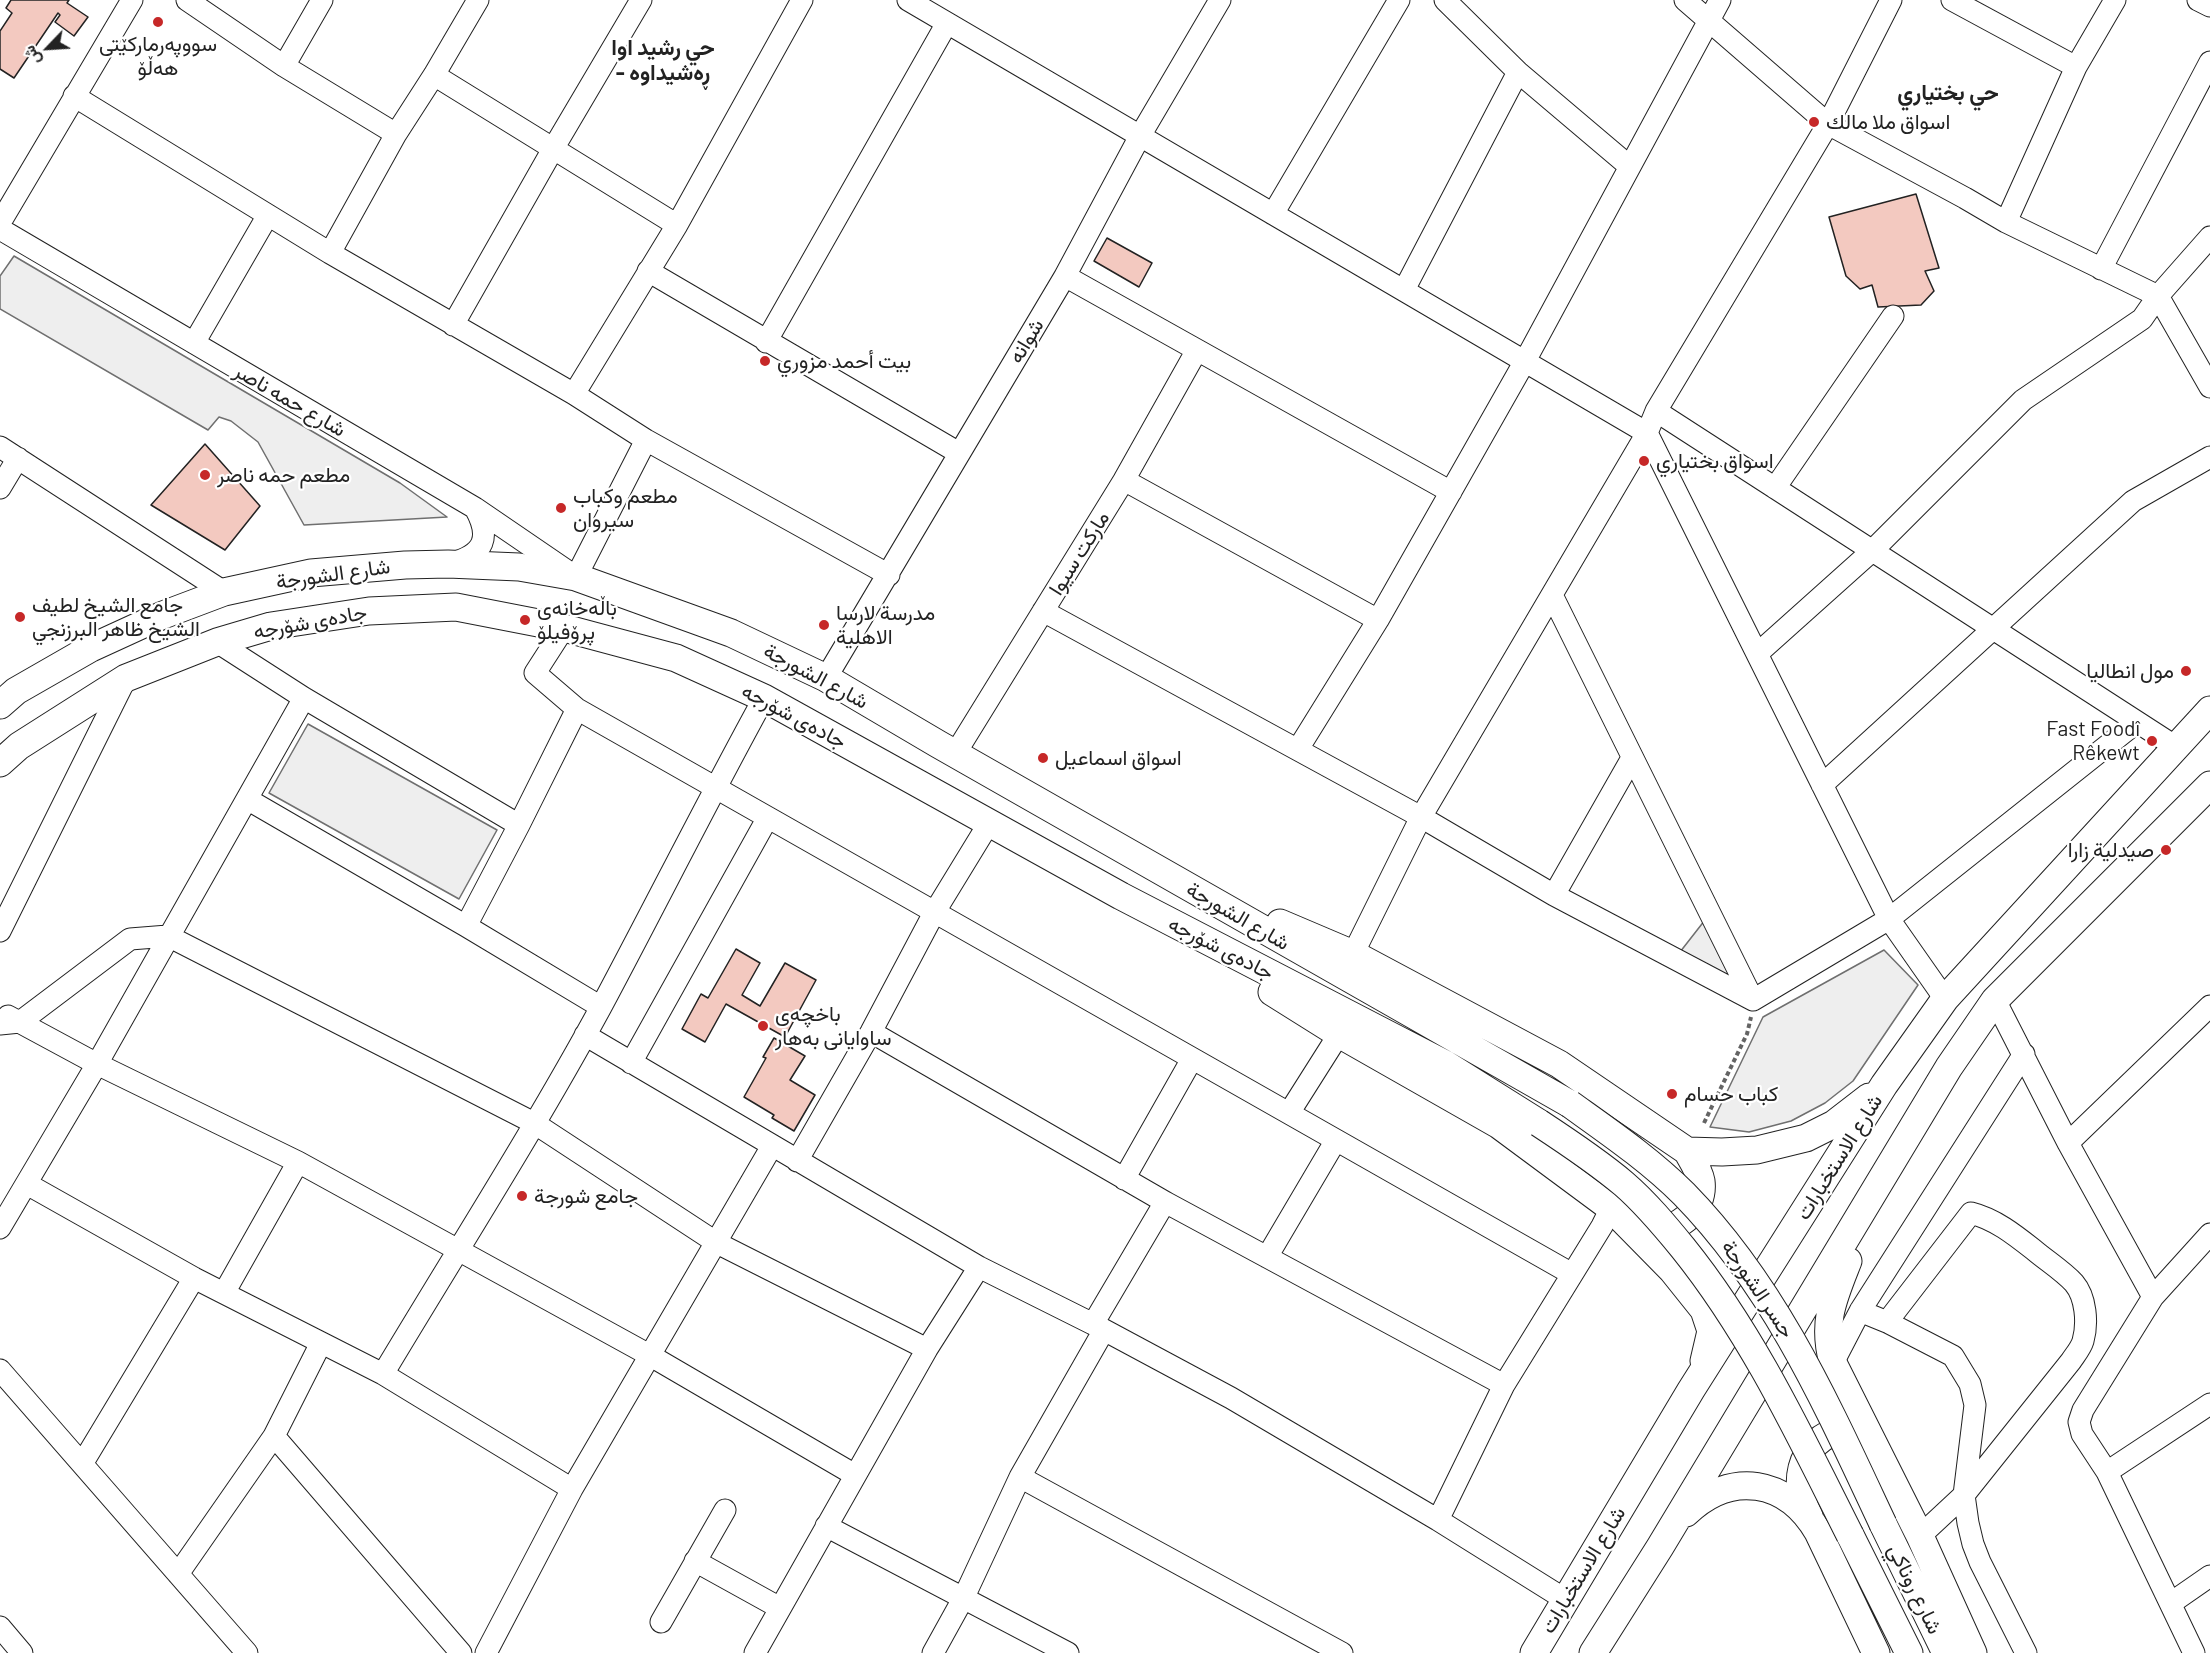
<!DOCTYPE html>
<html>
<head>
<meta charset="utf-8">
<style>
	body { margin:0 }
	#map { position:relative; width:2210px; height:1653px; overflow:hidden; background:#fff; font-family:Barlow,Vazirmatn,sans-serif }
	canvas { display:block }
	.north { position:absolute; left:18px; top:18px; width:60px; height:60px; -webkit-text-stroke:4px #fff; paint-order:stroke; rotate:245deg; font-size:16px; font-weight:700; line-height:24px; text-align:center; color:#222 }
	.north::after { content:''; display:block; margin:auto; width:21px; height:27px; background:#222; clip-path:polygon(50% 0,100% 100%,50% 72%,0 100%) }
</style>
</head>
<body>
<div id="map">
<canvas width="2210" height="1653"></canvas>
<div class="north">ش</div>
</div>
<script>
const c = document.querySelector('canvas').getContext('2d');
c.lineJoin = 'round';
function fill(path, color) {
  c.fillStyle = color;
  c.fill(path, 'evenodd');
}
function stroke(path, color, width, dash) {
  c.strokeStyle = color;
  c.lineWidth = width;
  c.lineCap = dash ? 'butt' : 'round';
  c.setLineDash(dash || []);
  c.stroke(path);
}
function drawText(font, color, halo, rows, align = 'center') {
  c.font = font + ' Barlow,Vazirmatn,sans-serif';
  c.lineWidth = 4.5;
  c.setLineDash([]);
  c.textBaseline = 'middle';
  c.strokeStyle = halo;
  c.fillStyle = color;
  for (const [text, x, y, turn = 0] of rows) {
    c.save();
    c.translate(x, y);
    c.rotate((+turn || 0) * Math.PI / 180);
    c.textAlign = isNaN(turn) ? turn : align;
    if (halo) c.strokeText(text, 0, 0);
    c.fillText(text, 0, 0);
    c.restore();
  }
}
const green = new Path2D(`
	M 14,256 L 400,483 L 447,517 L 304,525 L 258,442 L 231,421 L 219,417 L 208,430 L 0,309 L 0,276 Z
	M 308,724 L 497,830 L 459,899 L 269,793 Z
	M 1705,920 L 1732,981 L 1680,952 Z
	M 1884,950 L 1918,985 L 1853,1081 L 1825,1103 L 1791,1121 L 1749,1132 L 1710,1127 L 1763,1017 Z`);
const building = new Path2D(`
	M 11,0 L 69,0 L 67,3 L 88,17 L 74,36 L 55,22 L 60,15 L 58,13 L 14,78 L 0,69 L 0,31 L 12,13 L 6,8 Z
	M 1916,194 L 1939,268 L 1925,271 L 1934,291 L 1921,305 L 1878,307 L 1872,285 L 1860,289 L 1846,276 L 1829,217 Z
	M 1107,238 L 1152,263 L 1139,287 L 1094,261 Z
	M 205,444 L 260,506 L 225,550 L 151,505 Z
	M 736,949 L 760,963 L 742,995 L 760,1006 L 785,963 L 816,980 L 785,1037 L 726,1004 L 705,1042 L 682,1029 L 701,994 L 708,998 Z
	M 774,1038 L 805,1056 L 790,1080 L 815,1095 L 794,1131 L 772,1118 L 774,1115 L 744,1097 L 766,1058 L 763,1057 Z`);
const path = new Path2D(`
	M 1704,1123 L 1747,1034 L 1751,1017`);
const minor = new Path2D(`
	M 187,0 L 284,66 L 396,134
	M 908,0 L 1647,433 L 1889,919 L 1945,999
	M 1445,0 L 1518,72 L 1629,166
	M 1685,0 L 1828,124 L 1965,198 L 2006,222 L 2158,296 L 2210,387
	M 1952,0 L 2076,67
	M 2198,0 L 2210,6
	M 284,66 L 322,0
	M 434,75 L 677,225
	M 74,96 L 330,253 L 574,394 L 646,440 L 889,575
	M 1273,214 L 1399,0
	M 2006,222 L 2076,67 L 2115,0
	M 0,223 L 132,0
	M 0,229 L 475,508 L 576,577 L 646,440
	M 330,253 L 396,134 L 434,75 L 478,0
	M 2101,269 L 2210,62
	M 648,271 L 959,453
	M 1065,276 L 1451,492
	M 1404,290 L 1518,72
	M 453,325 L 553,149 L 641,0
	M 766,342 L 947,23
	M 194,343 L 268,215
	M 574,394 L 677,225 L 802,0
	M 1656,411 L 2176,747
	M 0,447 L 224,592
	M 1124,480 L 1378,620
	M 0,488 L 18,458
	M 1775,488 L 1893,316
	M 452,563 C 485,554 491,537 475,508
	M 1552,595 L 1753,1000
	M 1043,611 L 1421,817 L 1554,895 L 1753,1000
	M 564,628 L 535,673 L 577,709 L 1572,1274
	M 217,642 L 304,698 L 519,825
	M 1757,654 L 1872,551 L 2023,400 L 2142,319 L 2158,296 L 2210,237
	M 826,678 L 1065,276 L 1140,136 L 1220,0
	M 1298,749 L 1378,620 L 1525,361 L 1720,0
	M 955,754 L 1124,480 L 1197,350
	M 1822,785 L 2133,501 L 2210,457
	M 247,799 L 466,926 L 601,1007
	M 1554,895 L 1632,758
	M 466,926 L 519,825 L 577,709
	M 0,931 L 126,678
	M 1353,954 L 1421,817 L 1647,433 L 1656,411 L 1828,124 L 1891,0
	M 1753,1000 L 1889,919 L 2137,722
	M 1995,1000 L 2068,1143 L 2153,1297
	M 8,1016 L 97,1064 L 298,1162 L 651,1356 L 855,1475
	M 0,1024 L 20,1022 L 130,939 L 168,936 L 534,1123 L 717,1243 L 927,1349
	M 871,1032 L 1165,1202 L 1504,1385
	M 585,1035 L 979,1267 L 1093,1324 L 1231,1398 L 1438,1520 L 1566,1600
	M 631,1063 L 767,819
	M 1289,1113 L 1339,1034
	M 2068,1143 L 2210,1006
	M 797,1161 L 871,1032 L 934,913 L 989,823
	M 1124,1179 L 1192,1059
	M 27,1184 L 194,1278 L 383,1374 L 572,1489
	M 0,1228 L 97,1064 L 304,698
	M 1267,1257 L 1336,1140
	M 224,1293 L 298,1162
	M 1860,1311 L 1887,1322 L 1953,1356 L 1970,1384 L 1975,1405 L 1964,1495 L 1968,1523 L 1973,1544 L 1980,1562 L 2026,1653
	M 1887,1322 L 1971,1213 C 1995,1219 2015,1235 2034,1250 C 2047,1261 2063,1271 2074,1283 C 2086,1297 2088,1323 2083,1341 C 2081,1348 2075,1355 2071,1361 L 1964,1495 L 1920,1536
	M 1093,1324 L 1165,1202
	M 1833,1363 L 1860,1311 L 2024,1054
	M 0,1370 L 247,1653
	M 383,1374 C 456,1252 533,1132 601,1007 C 656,904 708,800 764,698
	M 274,1436 L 461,1653
	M 82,1464 L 194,1278
	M 2107,1472 L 2210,1404
	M 1020,1477 L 1342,1653
	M 1438,1520 L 1504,1385 L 1602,1226 L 1611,1208
	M 826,1526 L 1068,1653
	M 695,1561 L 780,1608
	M 178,1574 L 274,1436 L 321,1343
	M 2171,1603 L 2210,1576
	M 661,1622 L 725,1510
	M 0,1627 L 22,1653
	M 486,1653 L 572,1489 L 772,1146
	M 755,1653 L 927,1349 L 979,1267
	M 933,1653 L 964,1597 L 1020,1477 L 1104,1330
	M 2194,1653 L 2107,1472 L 2082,1434 L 2079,1422 L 2083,1410 L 2153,1297 L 2210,1234`);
const major = new Path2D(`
	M 0,705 L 16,691 L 91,648 L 163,615 L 224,592 L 311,573 L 405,565 L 448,564 L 519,567 L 576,577 L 731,633 L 826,678 L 938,744 L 1570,1104
	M 0,763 L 19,746 L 126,678 L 217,642 L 271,626 L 369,611 L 456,607 L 564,628 L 676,658 L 764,698 L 1121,896 L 1445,1064 L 1539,1123
	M 1280,923 L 1353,954 L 1559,1064 L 1687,1151 L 1722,1152 L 1757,1150 L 1806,1138 L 1834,1124 L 1869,1097
	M 1272,992 L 1339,1034 L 1499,1125 L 1611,1208 L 1672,1270 L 1704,1310 L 1711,1331 L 1704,1361
	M 1646,1227 C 1675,1236 1705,1211 1701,1181 C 1699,1170 1692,1160 1687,1151
	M 1848,1261 C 1833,1299 1822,1322 1833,1363 L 1920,1536 L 1973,1653
	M 1686,1513 C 1731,1470 1787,1479 1818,1532 L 1876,1653
	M 1809,1516 C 1786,1474 1810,1424 1861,1429
	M 1883,1524 L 1946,1653
	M 1850,1535 L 1909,1653
	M 1534,1653 L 1691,1390 L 1884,1085 L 1945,999 L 2210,710
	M 1593,1653 L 1660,1547 L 1949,1067 L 1995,1000 L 2210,785`);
const majorBridge = new Path2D(`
	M 1570,1104 C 1609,1132 1650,1160 1684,1194 C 1776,1288 1828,1407 1883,1524
	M 1539,1123 C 1568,1142 1598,1162 1624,1184 C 1646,1203 1665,1226 1683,1248 C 1753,1335 1800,1436 1850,1535`);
const markers = [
	[158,22,6,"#c62828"],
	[1814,122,6,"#c62828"],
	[765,361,6,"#c62828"],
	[1644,461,6,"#c62828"],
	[205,475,6,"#c62828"],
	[561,508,6,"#c62828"],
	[20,617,6,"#c62828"],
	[525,620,6,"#c62828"],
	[824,625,6,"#c62828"],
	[2186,671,6,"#c62828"],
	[2152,741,6,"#c62828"],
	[1043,758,6,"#c62828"],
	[2166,850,6,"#c62828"],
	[763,1026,6,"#c62828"],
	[1672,1094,6,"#c62828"],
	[522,1196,6,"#c62828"]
];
const poiNames = [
	["سووپەرمارکێتی",158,44,"center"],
	["هەڵۆ",158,68,"center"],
	["اسواق ملا مالك",1826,122],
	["بيت أحمد مزوري",777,361],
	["اسواق بختياري",1656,461],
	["مطعم حمه ناصر",217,475],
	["مطعم وكباب",573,496],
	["سيروان",573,520],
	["جامع الشيخ لطيف",32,605],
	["الشيخ ظاهر البرزنجي",32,629],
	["باڵەخانەی",537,608],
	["پرۆفیلۆ",537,632],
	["مدرسة لارسا",836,613],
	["الاهلية",836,637],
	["مول انطاليا",2174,671,"right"],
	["Fast Foodî",2140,729,"right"],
	["Rêkewt",2140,753,"right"],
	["اسواق اسماعيل",1055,758],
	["صيدلية زارا",2154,850,"right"],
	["باخچەی",775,1014],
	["ساوایانی بەهار",775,1038],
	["كباب حسام",1684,1094],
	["جامع شورجة",534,1196]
];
const streetNames = [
	["شوانە",1026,341,-59],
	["شارع حمه ناصر",290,400,30],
	["مارکت سیوا",1079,553,-58],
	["شارع الشورجة",333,574,-8],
	["جادەی شۆرجە",310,622,-10],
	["شارع الشورجة",816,676,28],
	["جادەی شۆرجە",794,716,28],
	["شارع الشورجة",1238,916,30],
	["جادەی شۆرجە",1221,948,27],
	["شارع الاستخبارات",1839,1157,-58],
	["جسر الشورجة",1758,1289,56],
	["شارع الاستخبارات",1583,1570,-59],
	["شارع روناكي",1915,1589,64]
];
const neighbourhoodNames = [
	["حي رشيد اوا",663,48],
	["- ڕەشیداوە",663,73],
	["حي بختياري",1948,93]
];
fill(green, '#eee');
stroke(green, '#6f6f6f', 1.5);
fill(building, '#f3c9c0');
stroke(building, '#222', 1.5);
stroke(minor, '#222', 23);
stroke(major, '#222', 29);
stroke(path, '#646464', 4, [4.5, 3]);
stroke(minor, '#fff', 21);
stroke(major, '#fff', 27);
stroke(majorBridge, '#222', 29, []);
stroke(majorBridge, '#fff', 27);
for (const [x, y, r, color] of markers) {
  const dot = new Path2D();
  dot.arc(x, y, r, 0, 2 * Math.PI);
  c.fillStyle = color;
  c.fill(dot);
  stroke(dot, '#fff', 2);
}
drawText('21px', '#222', '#fff', poiNames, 'left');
drawText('21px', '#222', '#fff', streetNames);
drawText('bold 22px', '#222', '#fff', neighbourhoodNames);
</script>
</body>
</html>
